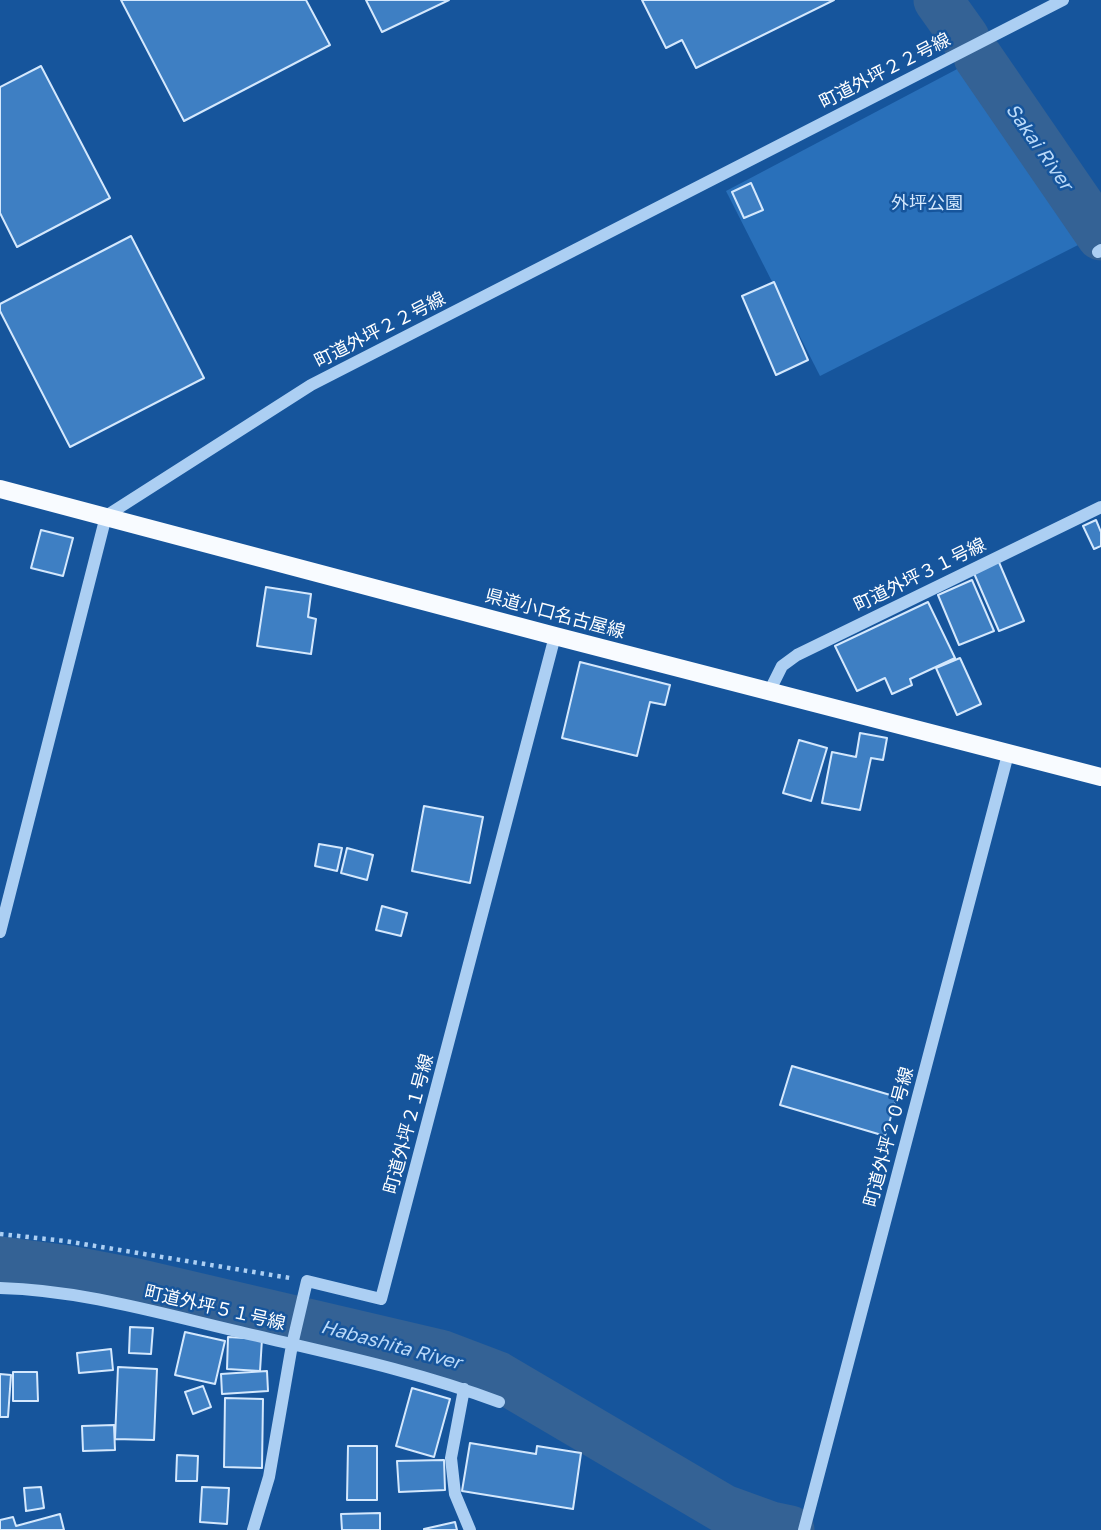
<!DOCTYPE html>
<html>
<head>
<meta charset="utf-8">
<style>
	body { margin:0 }
	canvas { display:block; background:#16559c }
</style>
</head>
<body>
<canvas width="1101" height="1530"></canvas>
<script>
const c = document.querySelector('canvas').getContext('2d');
c.lineJoin = 'round';
function fill(path, color) {
  c.fillStyle = color;
  c.fill(path, 'evenodd');
}
function stroke(path, color, width, dash) {
  c.strokeStyle = color;
  c.lineWidth = width;
  c.lineCap = dash ? 'butt' : 'round';
  c.setLineDash(dash || []);
  c.stroke(path);
}
function drawText(font, color, halo, rows, align = 'center') {
  c.font = font + ' "Golos Text","Noto Sans JP",sans-serif';
  c.lineWidth = 5;
  c.setLineDash([]);
  c.textBaseline = 'middle';
  c.strokeStyle = halo;
  c.fillStyle = color;
  for (const [text, x, y, turn = 0] of rows) {
    c.save();
    c.translate(x, y);
    c.rotate((+turn || 0) * Math.PI / 180);
    c.textAlign = isNaN(turn) ? turn : align;
    if (halo) c.strokeText(text, 0, 0);
    c.fillText(text, 0, 0);
    c.restore();
  }
}
const green = new Path2D(`
	M 961,67 L 1082,243 L 820,376 L 726,191 Z`);
const river = new Path2D(`
	M 938,0 L 965,38
	M 978,57 L 1101,236
	M 0,1261 L 69,1270 L 137,1283 L 440,1354 L 498,1376 L 724,1509 L 771,1526 L 790,1530`);
const building = new Path2D(`
	M 121,0 L 306,0 L 330,45 L 184,121 Z
	M 366,0 L 449,0 L 382,32 Z
	M 642,0 L 834,0 L 696,68 L 682,40 L 666,48 Z
	M 41,66 L 110,198 L 17,247 L 0,213 L 0,87 Z
	M 751,183 L 763,210 L 744,218 L 732,192 Z
	M 131,236 L 204,378 L 70,447 L 0,311 L 0,304 Z
	M 774,282 L 808,360 L 776,375 L 742,296 Z
	M 1096,520 L 1101,532 L 1101,546 L 1094,549 L 1083,526 Z
	M 41,530 L 73,538 L 63,576 L 31,568 Z
	M 998,560 L 1024,621 L 999,631 L 973,571 Z
	M 972,580 L 994,631 L 959,645 L 938,595 Z
	M 266,587 L 311,594 L 308,617 L 316,619 L 311,654 L 257,646 Z
	M 928,602 L 955,658 L 910,679 L 912,685 L 892,694 L 885,678 L 857,691 L 835,646 Z
	M 960,658 L 981,704 L 957,715 L 936,668 Z
	M 580,662 L 670,685 L 665,705 L 650,702 L 637,756 L 562,738 Z
	M 860,733 L 887,738 L 883,760 L 871,758 L 860,810 L 822,803 L 832,752 L 856,757 Z
	M 799,740 L 827,748 L 811,801 L 783,793 Z
	M 424,806 L 483,817 L 470,883 L 412,871 Z
	M 319,844 L 342,848 L 337,871 L 315,866 Z
	M 347,848 L 373,855 L 367,880 L 341,873 Z
	M 382,906 L 407,913 L 401,936 L 376,930 Z
	M 792,1066 L 897,1097 L 885,1136 L 780,1105 Z
	M 130,1327 L 153,1328 L 151,1354 L 129,1353 Z
	M 185,1332 L 225,1341 L 215,1384 L 175,1375 Z
	M 228,1337 L 262,1339 L 260,1371 L 227,1369 Z
	M 111,1349 L 113,1370 L 79,1373 L 77,1353 Z
	M 118,1367 L 157,1369 L 154,1440 L 115,1439 Z
	M 267,1371 L 268,1391 L 222,1394 L 221,1374 Z
	M 13,1372 L 37,1372 L 38,1401 L 13,1401 Z
	M 0,1374 L 11,1375 L 8,1417 L 0,1417 Z
	M 203,1386 L 211,1407 L 193,1414 L 185,1392 Z
	M 412,1388 L 450,1399 L 434,1457 L 396,1446 Z
	M 225,1398 L 263,1399 L 262,1468 L 224,1467 Z
	M 114,1425 L 115,1450 L 83,1451 L 82,1426 Z
	M 470,1443 L 536,1454 L 537,1446 L 581,1453 L 573,1509 L 462,1491 Z
	M 348,1446 L 377,1446 L 377,1500 L 347,1500 Z
	M 177,1455 L 198,1456 L 197,1481 L 176,1481 Z
	M 444,1460 L 445,1490 L 399,1492 L 397,1461 Z
	M 41,1487 L 44,1508 L 26,1511 L 24,1488 Z
	M 202,1487 L 229,1488 L 227,1524 L 200,1522 Z
	M 380,1513 L 380,1530 L 342,1530 L 341,1514 Z
	M 60,1514 L 64,1530 L 0,1530 L 0,1520 L 13,1517 L 16,1526 Z
	M 455,1522 L 457,1530 L 424,1530 L 424,1529 Z`);
const path = new Path2D(`
	M 0,1234 L 65,1241 L 290,1278`);
const minor = new Path2D(`
	M 1098,252 L 1101,250
	M 769,692 L 782,666 L 797,655 L 1101,507
	M 0,932 L 106,516 L 311,385 L 1063,0
	M 0,1288 C 80,1290 159,1313 236,1331 C 324,1352 414,1370 499,1402
	M 464,1389 L 451,1458 L 455,1494 L 470,1530
	M 253,1530 L 269,1477 L 292,1345 L 307,1281 L 381,1299 L 555,636
	M 804,1530 L 1008,754`);
const major = new Path2D(`
	M 0,489 L 555,636 L 1101,777`);
const streetNames = [
	["町道外坪２２号線",885,71,-27],
	["町道外坪２２号線",380,330,-27],
	["町道外坪３１号線",920,575,-26],
	["県道小口名古屋線",555,614,15],
	["町道外坪２１号線",409,1124,-75],
	["町道外坪２０号線",889,1137,-75],
	["町道外坪５１号線",215,1308,13]
];
const parkNames = [
	["外坪公園",927,203]
];
const waterNames = [
	["Sakai River",1039,147,55],
	["Habashita River",391,1345,15]
];
fill(green, '#2970ba');
stroke(river, '#346295', 49);
fill(building, '#3e7fc3');
stroke(building, '#d4e8fd', 2);
stroke(path, '#accff3', 4.5, [3.5, 5]);
stroke(minor, '#accff3', 12);
stroke(major, '#f8fbff', 18);
drawText('18px', '#fff', '#16559c', streetNames);
drawText('18px', '#d4e8fd', '#16559c', parkNames);
drawText('italic 19px', '#b9d9f9', '#16559c', waterNames);
</script>
</body>
</html>
